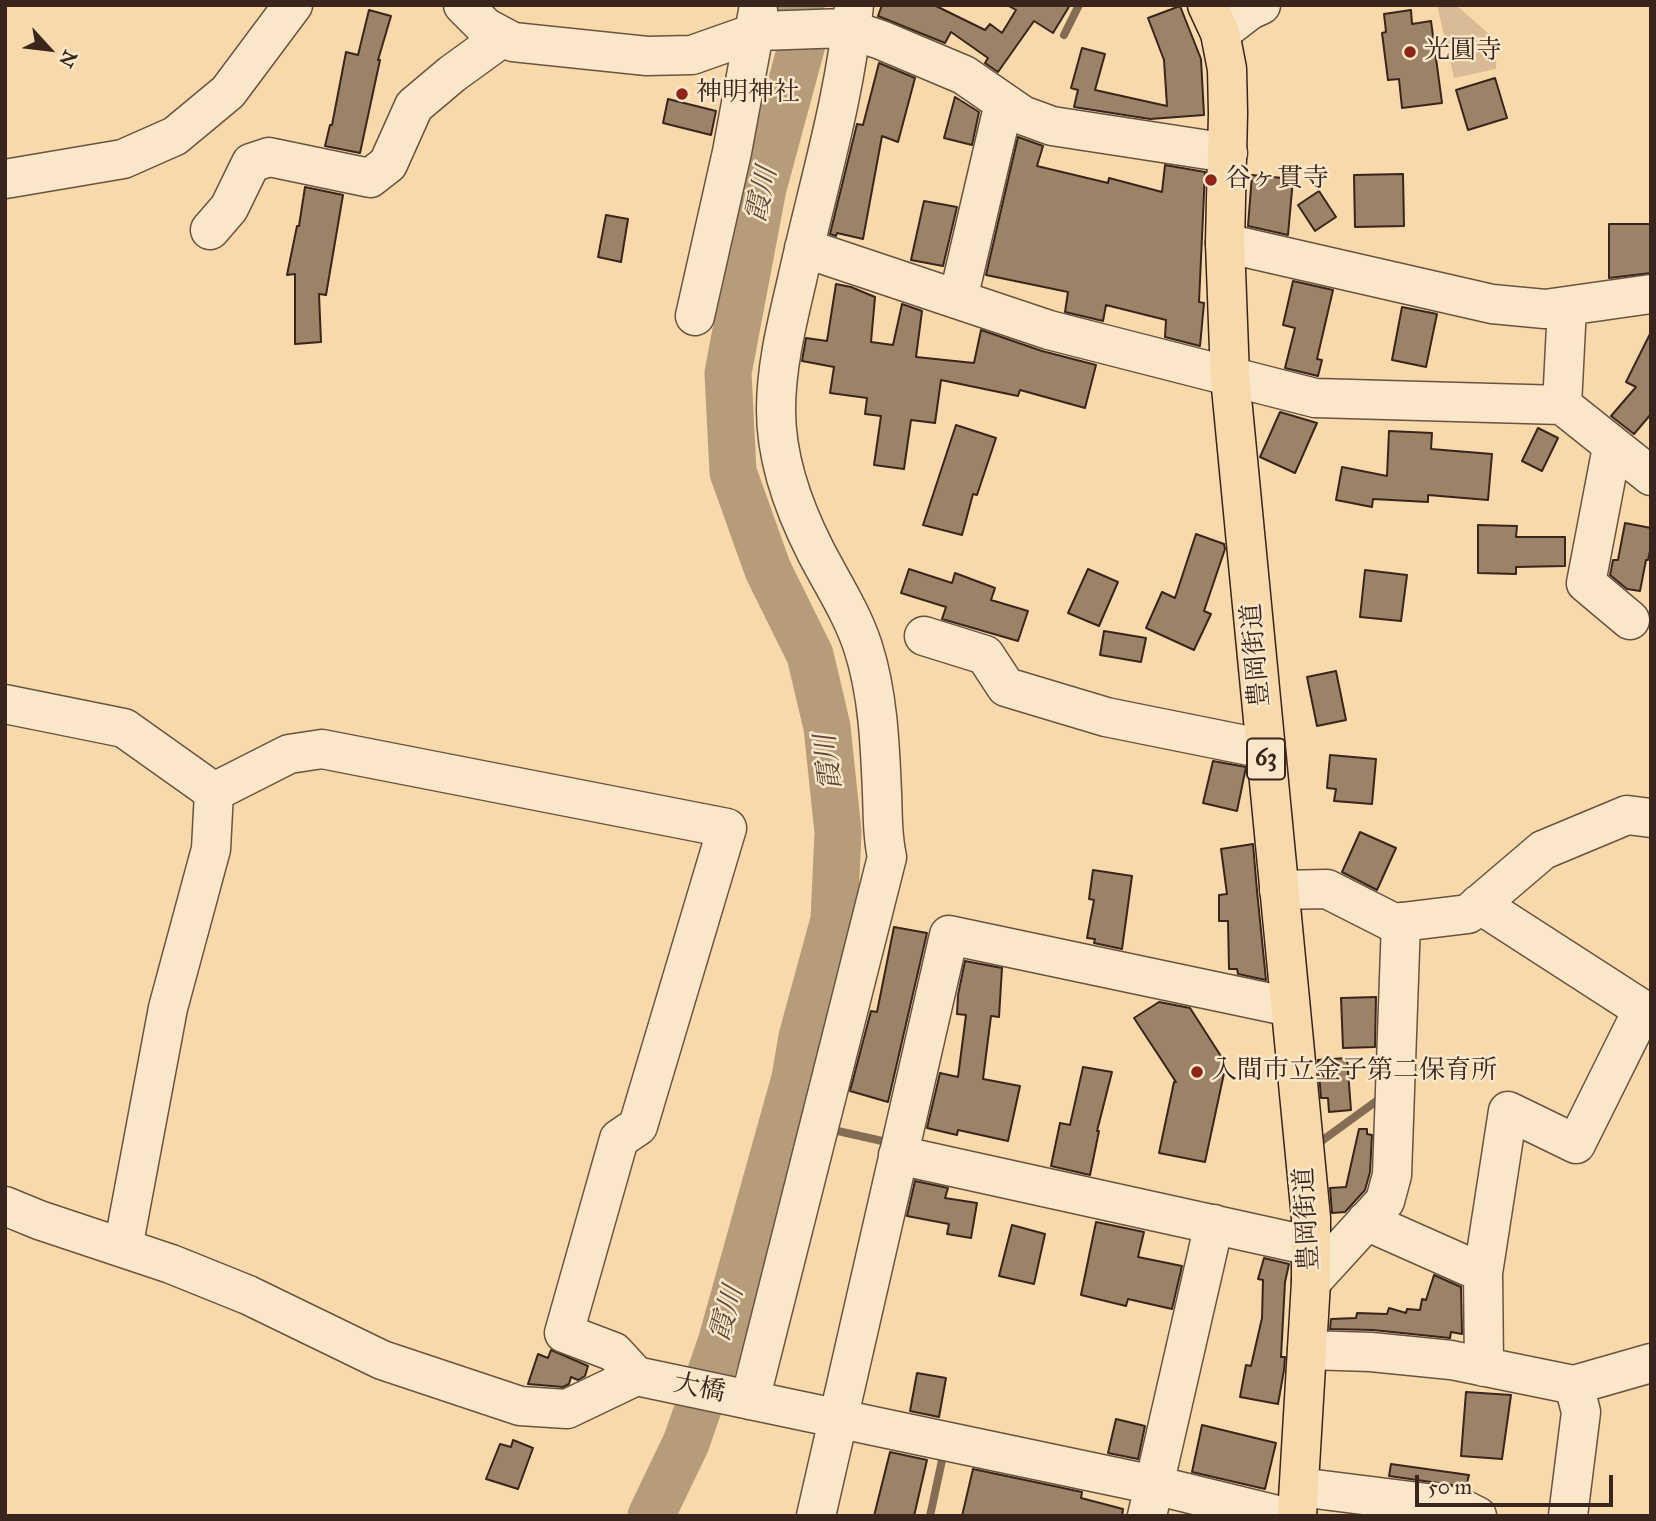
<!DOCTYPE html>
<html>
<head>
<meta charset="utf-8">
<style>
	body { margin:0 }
	#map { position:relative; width:1656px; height:1521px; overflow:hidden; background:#f8d9ac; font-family:"IM FELL Great Primer",serif }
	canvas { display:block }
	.frame { position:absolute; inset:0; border:7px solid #39251c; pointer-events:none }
	.north { position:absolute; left:14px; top:14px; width:70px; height:70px; -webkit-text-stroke:5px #fae6c9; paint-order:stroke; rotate:117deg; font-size:19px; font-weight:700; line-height:28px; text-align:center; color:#39251c }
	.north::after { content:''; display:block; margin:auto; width:24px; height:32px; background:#39251c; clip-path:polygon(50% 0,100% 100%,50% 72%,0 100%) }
	.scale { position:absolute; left:1415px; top:1475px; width:198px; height:32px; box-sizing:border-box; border:4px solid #39251c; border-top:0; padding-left:9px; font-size:21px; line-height:24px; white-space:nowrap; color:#39251c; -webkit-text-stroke:5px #fae6c9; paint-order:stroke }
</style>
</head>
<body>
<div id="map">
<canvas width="1656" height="1521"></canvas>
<div class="frame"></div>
<div class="north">N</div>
<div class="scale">50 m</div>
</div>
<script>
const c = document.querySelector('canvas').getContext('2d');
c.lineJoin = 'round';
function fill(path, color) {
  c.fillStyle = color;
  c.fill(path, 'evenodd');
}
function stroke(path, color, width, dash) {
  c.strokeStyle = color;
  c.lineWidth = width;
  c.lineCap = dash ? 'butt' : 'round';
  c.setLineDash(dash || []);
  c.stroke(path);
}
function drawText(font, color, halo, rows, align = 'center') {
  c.font = font + ' "IM FELL Great Primer","Noto Serif JP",serif';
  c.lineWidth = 5;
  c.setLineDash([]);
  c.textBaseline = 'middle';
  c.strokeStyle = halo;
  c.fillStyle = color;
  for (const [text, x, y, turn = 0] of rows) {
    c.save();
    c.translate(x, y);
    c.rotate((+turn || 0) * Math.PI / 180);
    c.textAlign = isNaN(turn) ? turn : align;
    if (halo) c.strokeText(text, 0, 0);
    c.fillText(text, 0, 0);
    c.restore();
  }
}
const green = new Path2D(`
	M 1437,5 L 1456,5 L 1497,41 L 1496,69 L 1454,78 Z`);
const stream = new Path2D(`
	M 1064,35 L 1079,5
	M 782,1118 L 809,1124
	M 829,1129 L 891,1143
	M 1316,1145 L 1382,1097
	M 930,1516 L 944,1451`);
const river = new Path2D(`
	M 651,1516 L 686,1443 L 721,1343 L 795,1078 L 802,1037 L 834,920 L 838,832 L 827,727 L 810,655 L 768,570 L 733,472 L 728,373 L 763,188 L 802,44 L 801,5`);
const building = new Path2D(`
	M 882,5 L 934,5 L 985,30 L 990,24 L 1002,33 L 1016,10 L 1007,5 L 1070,5 L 1053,33 L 1034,21 L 998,72 L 985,63 L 988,58 L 951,32 L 945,43 L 878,16 Z
	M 1180,6 L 1201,59 L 1204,115 L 1150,119 L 1074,107 L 1078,90 L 1071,88 L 1082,48 L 1105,54 L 1095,90 L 1167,106 L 1164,60 L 1148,18 Z
	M 369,10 L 391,16 L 378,60 L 380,60 L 360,153 L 325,146 L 330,125 L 332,125 L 346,52 L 358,55 Z
	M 1411,10 L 1412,24 L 1431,21 L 1442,103 L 1402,108 L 1399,79 L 1388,80 L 1382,33 L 1386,32 L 1384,14 Z
	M 879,63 L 915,78 L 898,142 L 882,136 L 863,239 L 837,233 L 836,236 L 830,234 L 857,124 L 863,125 Z
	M 1495,78 L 1507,118 L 1468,130 L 1456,90 Z
	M 955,97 L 979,112 L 972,145 L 944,138 Z
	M 668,99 L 716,111 L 711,135 L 663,123 Z
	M 1018,137 L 1043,146 L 1037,166 L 1108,183 L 1109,178 L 1162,192 L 1165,165 L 1205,172 L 1199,302 L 1204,303 L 1200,346 L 1165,337 L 1166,320 L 1106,305 L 1103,321 L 1065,312 L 1068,292 L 986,275 Z
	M 1403,174 L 1404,226 L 1355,227 L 1354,175 Z
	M 1252,175 L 1293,179 L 1288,235 L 1248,226 Z
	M 305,187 L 343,195 L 326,295 L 319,294 L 321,342 L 295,344 L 295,274 L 287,275 L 297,226 L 299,226 Z
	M 1319,191 L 1336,217 L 1315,231 L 1298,205 Z
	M 924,201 L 957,207 L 943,266 L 911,260 Z
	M 606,215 L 628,219 L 621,262 L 598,257 Z
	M 1609,224 L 1651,224 L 1651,273 L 1609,278 Z
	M 1293,281 L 1333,290 L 1317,359 L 1322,360 L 1318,376 L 1285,368 L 1295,328 L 1283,325 Z
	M 836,284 L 851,287 L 875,297 L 871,342 L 893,345 L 902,304 L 922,311 L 916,357 L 974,363 L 981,330 L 1042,351 L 1096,365 L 1085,408 L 1020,390 L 1018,396 L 941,380 L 935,423 L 911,420 L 904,469 L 874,465 L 881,416 L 865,414 L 867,398 L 830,393 L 834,367 L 802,361 L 806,338 L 827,341 Z
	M 1402,307 L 1437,314 L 1426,367 L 1392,360 Z
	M 1651,332 L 1651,414 L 1634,434 L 1611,416 L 1636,387 L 1626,382 Z
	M 1280,412 L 1317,423 L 1295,473 L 1260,457 Z
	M 956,425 L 996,438 L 977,495 L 973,494 L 962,535 L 923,525 Z
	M 1538,428 L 1558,438 L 1542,471 L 1522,461 Z
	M 1389,431 L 1432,433 L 1431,449 L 1492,454 L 1488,500 L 1428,495 L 1428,502 L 1373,499 L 1372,507 L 1336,500 L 1342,467 L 1387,476 Z
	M 1625,523 L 1651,528 L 1651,546 L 1648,560 L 1646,560 L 1640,591 L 1627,589 L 1610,575 L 1613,560 L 1618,560 Z
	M 1478,525 L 1517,526 L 1516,537 L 1565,537 L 1565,566 L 1516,567 L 1516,574 L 1478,573 Z
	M 1196,534 L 1224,544 L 1225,549 L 1204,611 L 1211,614 L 1194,650 L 1146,628 L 1162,592 L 1175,598 Z
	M 909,569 L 952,583 L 955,573 L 995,588 L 991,600 L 1028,611 L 1018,641 L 942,619 L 946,607 L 901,593 Z
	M 1088,569 L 1118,582 L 1099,626 L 1068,613 Z
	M 1365,570 L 1407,575 L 1401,621 L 1360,617 Z
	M 1104,631 L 1146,638 L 1141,662 L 1100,655 Z
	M 1336,671 L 1346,720 L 1317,726 L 1307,677 Z
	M 1330,755 L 1376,759 L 1372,804 L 1334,801 L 1336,789 L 1327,788 Z
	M 1213,761 L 1246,767 L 1237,811 L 1203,803 Z
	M 1360,832 L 1396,848 L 1377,890 L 1342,872 Z
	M 1253,844 L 1257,891 L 1266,980 L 1238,974 L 1237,969 L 1229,969 L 1228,921 L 1219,921 L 1219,895 L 1227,894 L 1221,849 Z
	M 1093,870 L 1132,876 L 1122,949 L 1094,943 L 1095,939 L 1087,938 L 1094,900 L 1089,899 Z
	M 894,927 L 927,933 L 888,1102 L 850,1091 L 871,1011 L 877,1012 Z
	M 965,961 L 1002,968 L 999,1017 L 991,1016 L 983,1079 L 1020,1086 L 1008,1141 L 958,1130 L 957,1135 L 927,1128 L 940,1073 L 958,1077 L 966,1015 L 957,1014 L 958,995 Z
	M 1376,997 L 1375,1047 L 1343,1048 L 1341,998 Z
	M 1159,1002 L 1190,1008 L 1226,1064 L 1205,1162 L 1159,1153 L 1174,1082 L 1176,1082 L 1134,1018 Z
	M 1347,1058 L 1351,1110 L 1329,1112 L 1328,1098 L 1321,1098 L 1318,1060 Z
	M 1083,1067 L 1112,1072 L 1097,1131 L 1099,1131 L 1090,1175 L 1051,1166 L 1060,1123 L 1070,1125 Z
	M 1359,1129 L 1367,1129 L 1367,1134 L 1372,1135 L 1370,1172 L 1365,1190 L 1345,1212 L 1332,1213 L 1330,1188 L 1346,1187 Z
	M 915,1181 L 948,1188 L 945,1198 L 977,1203 L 971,1238 L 947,1234 L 949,1224 L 907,1216 Z
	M 1096,1222 L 1144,1232 L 1138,1257 L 1182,1266 L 1172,1309 L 1128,1299 L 1126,1306 L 1081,1295 Z
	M 1012,1225 L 1045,1234 L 1034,1284 L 999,1276 Z
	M 1264,1258 L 1289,1264 L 1285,1282 L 1281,1357 L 1285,1357 L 1284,1370 L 1278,1404 L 1240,1397 L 1246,1365 L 1251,1366 L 1262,1318 L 1263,1280 L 1258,1279 Z
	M 1434,1275 L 1461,1287 L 1462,1334 L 1451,1332 L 1450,1338 L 1373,1330 L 1330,1329 L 1331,1319 L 1356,1318 L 1357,1313 L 1387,1314 L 1389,1308 L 1406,1313 L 1407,1309 L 1420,1310 L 1422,1299 L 1426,1300 Z
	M 551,1350 L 588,1366 L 585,1376 L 578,1380 L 571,1377 L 569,1384 L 563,1387 L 528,1384 L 538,1354 L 548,1358 Z
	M 917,1373 L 946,1378 L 939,1417 L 910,1411 Z
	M 1466,1392 L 1511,1395 L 1502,1459 L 1461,1456 Z
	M 1116,1419 L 1145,1426 L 1138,1459 L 1108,1453 Z
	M 1202,1425 L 1276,1443 L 1265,1489 L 1192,1472 Z
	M 513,1440 L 533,1448 L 518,1489 L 486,1479 L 500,1444 L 511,1447 Z
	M 890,1452 L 927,1460 L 914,1516 L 874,1516 Z
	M 1391,1464 L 1469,1475 L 1466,1487 L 1389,1476 Z
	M 973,1469 L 1082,1492 L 1081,1498 L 1123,1509 L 1122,1516 L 962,1516 Z`);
const minor = new Path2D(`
	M 463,5 L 485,27 L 513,42 L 647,56 L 692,55 L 760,31 L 845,28 L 881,40 L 964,75 L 1022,115 L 1052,126 L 1228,153
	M 1220,33 L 1250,10 L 1261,5
	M 5,179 L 123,159 L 175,136 L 228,92 L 293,5
	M 210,230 L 229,208 L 251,163 L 269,157 L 370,178 L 388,164 L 414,106 L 452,74 L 503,37
	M 1225,243 L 1492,304 L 1545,309 L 1651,294
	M 804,248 L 1049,330 L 1315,398 L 1562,405 L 1651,476
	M 958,299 L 1004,103
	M 695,316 L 732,152 L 758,11
	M 1562,405 L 1567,307
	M 1612,447 L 1586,583 L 1630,620
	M 924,636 L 985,655 L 1006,687 L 1106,717 L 1265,749
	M 5,704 L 124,728 L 214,792 L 289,754 L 322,749 L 727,828 L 638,1126 L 619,1139 L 564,1333 L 614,1352 L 636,1376
	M 1279,890 L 1327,889 L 1394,923 L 1468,914 L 1543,850 L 1627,815 L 1651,818
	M 1479,904 L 1651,1015
	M 898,1155 L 1311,1246
	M 5,1206 L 39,1220 L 171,1264 L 248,1295 L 382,1360 L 520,1406 L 567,1409 L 636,1376 L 1154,1485 L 1281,1516
	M 1366,1221 L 1483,1273
	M 123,1248 L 168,1008 L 211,849 L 214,792
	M 1311,1282 L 1385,1201 L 1392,1175 L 1401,922
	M 1307,1350 L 1371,1352 L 1451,1360 L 1574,1385 L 1651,1363
	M 1484,1367 L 1483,1273 L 1508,1111 L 1576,1144 L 1642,1011
	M 750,1400 L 887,857 C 882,835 883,815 882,793 C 880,745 878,693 863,647 C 852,613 832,583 816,552 C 794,509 776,459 776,410 C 776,366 787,323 797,280 C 817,189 845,99 854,5
	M 1299,1487 L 1459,1507 L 1477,1516
	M 816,1516 L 949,935 L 1290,1007
	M 1147,1516 L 1214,1224
	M 1568,1516 L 1581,1412 L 1574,1385`);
const major = new Path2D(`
	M 1207,5 L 1220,33 L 1227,69 L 1228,113 L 1225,243 L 1230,377 L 1311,1218 L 1311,1282 L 1297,1516`);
const markers = [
	[1410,52,7,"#8f2418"],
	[682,94,7,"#8f2418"],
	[1211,180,7,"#8f2418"],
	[1197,1072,7,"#8f2418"]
];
const shields = [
	[1266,759,38]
];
const shieldNames = [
	["63",1266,759]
];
const poiNames = [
	["光圓寺",1424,52],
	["神明神社",696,94],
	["谷ヶ貫寺",1225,180],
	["入間市立金子第二保育所",1211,1072]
];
const streetNames = [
	["豊岡街道",1257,655,-95],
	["豊岡街道",1308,1219,-93],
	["大橋",699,1389,12]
];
const waterNames = [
	["霞川",763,195,-77],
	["霞川",830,762,-97],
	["霞川",728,1314,-74]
];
fill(green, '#d8ba94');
stroke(stream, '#856c55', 8);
stroke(river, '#b79c7b', 47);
fill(building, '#9c8367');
stroke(building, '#39251c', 2);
stroke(minor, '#695240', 41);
stroke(major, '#39251c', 41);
stroke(minor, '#fae6c9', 38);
stroke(major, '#f8d9ac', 38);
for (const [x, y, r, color] of markers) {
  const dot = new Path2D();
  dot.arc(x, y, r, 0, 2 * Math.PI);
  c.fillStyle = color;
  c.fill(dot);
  stroke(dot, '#fae6c9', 2.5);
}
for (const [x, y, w] of shields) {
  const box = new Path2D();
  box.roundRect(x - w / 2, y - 20.5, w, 41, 5);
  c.fillStyle = '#fae6c9';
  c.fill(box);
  stroke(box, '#39251c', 2);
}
drawText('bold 24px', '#39251c', null, shieldNames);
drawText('26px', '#39251c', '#fae6c9', poiNames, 'left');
drawText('26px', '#39251c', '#fae6c9', streetNames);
drawText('italic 28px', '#5f4938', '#fae6c9', waterNames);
</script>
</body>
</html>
